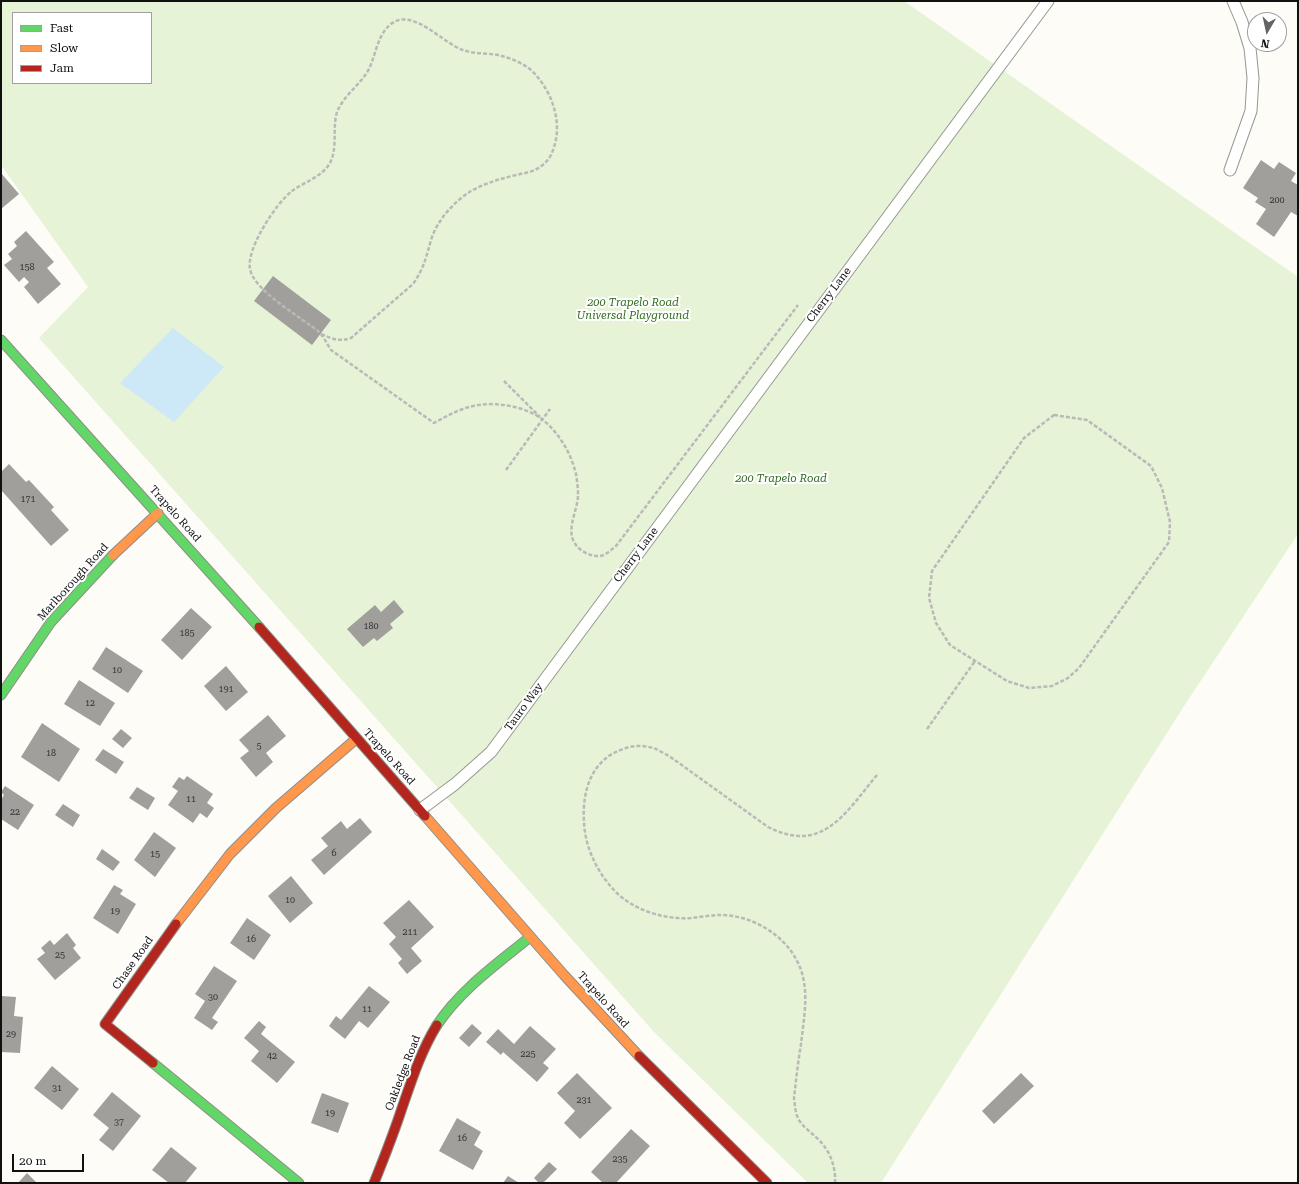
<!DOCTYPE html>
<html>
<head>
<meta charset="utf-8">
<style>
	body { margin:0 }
	#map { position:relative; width:1299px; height:1184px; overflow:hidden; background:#fdfcf7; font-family:"Roboto Serif",serif }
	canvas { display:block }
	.frame { position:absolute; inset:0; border:2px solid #111; pointer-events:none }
	.legend { position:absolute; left:12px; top:12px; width:140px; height:72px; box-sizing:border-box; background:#fff; border:1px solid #a0a0a0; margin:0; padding:5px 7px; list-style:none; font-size:12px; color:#111 }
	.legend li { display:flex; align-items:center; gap:8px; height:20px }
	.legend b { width:20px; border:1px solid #a0a0a0 }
	.north { position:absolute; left:1247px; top:12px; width:40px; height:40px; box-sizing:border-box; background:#fff; border:1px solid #a0a0a0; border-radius:50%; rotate:189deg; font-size:11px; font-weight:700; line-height:16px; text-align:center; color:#111 }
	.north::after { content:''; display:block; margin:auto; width:14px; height:18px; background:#646362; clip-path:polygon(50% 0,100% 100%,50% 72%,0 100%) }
	.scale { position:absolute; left:12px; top:1154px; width:72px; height:18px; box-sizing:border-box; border:2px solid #111; border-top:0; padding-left:5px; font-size:12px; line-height:14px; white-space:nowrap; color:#111; -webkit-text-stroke:3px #fff; paint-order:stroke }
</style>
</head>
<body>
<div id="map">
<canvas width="1299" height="1184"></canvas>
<div class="frame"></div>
<ul class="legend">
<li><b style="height:5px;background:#63d668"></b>Fast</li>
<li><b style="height:5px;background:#ff974d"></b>Slow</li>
<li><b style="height:5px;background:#b3261e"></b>Jam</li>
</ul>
<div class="north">N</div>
<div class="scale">20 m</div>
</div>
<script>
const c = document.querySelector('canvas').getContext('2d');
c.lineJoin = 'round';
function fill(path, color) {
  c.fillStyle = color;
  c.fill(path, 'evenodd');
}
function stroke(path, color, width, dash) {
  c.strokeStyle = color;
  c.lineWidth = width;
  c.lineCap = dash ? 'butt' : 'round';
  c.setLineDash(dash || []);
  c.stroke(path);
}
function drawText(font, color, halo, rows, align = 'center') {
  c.font = font + ' "Roboto Serif",serif';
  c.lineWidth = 4;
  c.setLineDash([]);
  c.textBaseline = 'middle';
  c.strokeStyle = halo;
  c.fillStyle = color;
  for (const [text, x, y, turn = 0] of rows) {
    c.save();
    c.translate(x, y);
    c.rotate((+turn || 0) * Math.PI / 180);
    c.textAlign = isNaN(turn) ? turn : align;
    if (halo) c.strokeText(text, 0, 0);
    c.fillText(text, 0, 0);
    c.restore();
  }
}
const green = new Path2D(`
	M 1,1 L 904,1 L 1298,277 L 1298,534 L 1186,703 L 881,1183 L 808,1183 L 654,1032 L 39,338 L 88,287 L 1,165 ZM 13,13 L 151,13 L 151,83 L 13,83 Z`);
const water = new Path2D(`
	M 173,328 L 224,367 L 174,422 L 120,383 Z`);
const building = new Path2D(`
	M 1261,160 L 1274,169 L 1279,162 L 1296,173 L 1291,181 L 1298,185 L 1298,216 L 1291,212 L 1274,237 L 1256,224 L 1266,209 L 1255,202 L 1258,198 L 1243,188 Z
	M 1,173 L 19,194 L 1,209 Z
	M 26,231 L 54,262 L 47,268 L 61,284 L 38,304 L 24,287 L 29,282 L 24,277 L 19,282 L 4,265 L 12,259 L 8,254 L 17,246 L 14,242 Z
	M 273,276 L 331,320 L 312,345 L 254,301 Z
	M 9,464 L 26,482 L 29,480 L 54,507 L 51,510 L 69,530 L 51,546 L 1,490 L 1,472 Z
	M 394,600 L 404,612 L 390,624 L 393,628 L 377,641 L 374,638 L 363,647 L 347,629 L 375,605 L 381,612 Z
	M 191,608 L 212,627 L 182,660 L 161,640 Z
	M 106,647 L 143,671 L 128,693 L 92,669 Z
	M 226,666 L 248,692 L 226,711 L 204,686 Z
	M 79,680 L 115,703 L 100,726 L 64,704 Z
	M 268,715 L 286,736 L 266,753 L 273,762 L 256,777 L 240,758 L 249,751 L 239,740 Z
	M 42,723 L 80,749 L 59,782 L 21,757 Z
	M 121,729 L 132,738 L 123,748 L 112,739 Z
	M 103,749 L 124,762 L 116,774 L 95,760 Z
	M 187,776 L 213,794 L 207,803 L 214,808 L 207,818 L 200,813 L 193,823 L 168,805 L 178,791 L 172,787 L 179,777 L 184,780 Z
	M 5,786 L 34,805 L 18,830 L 1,819 L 1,800 L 4,795 L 1,792 Z
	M 137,787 L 155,798 L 148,810 L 129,798 Z
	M 63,804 L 80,815 L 73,827 L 55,815 Z
	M 360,818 L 372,832 L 324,875 L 311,860 L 328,846 L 321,838 L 341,821 L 347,829 Z
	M 154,832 L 176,848 L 155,877 L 134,860 Z
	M 102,849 L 120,862 L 113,871 L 96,859 Z
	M 291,876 L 313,903 L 290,923 L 268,896 Z
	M 114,885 L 123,890 L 120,894 L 136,904 L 118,934 L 93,918 Z
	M 409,900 L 434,927 L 411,948 L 422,961 L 407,974 L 398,963 L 402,959 L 389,944 L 396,937 L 383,923 Z
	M 247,918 L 271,935 L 254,960 L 230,943 Z
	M 67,933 L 76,945 L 73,948 L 81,958 L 55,980 L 37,959 L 45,953 L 41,948 L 50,940 L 54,945 Z
	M 214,966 L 237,981 L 212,1018 L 218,1022 L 212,1030 L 194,1018 L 205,1001 L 195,994 Z
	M 369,986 L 390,1002 L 368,1028 L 359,1021 L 345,1039 L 329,1026 L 336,1016 L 341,1020 Z
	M 1,996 L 16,997 L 14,1016 L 23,1017 L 20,1053 L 1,1052 Z
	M 259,1021 L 266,1027 L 261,1034 L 295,1062 L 277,1083 L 251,1061 L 259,1051 L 244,1038 Z
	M 472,1024 L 482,1033 L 469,1047 L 459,1038 Z
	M 530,1026 L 556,1049 L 543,1063 L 549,1068 L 537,1082 L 503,1052 L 501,1055 L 486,1042 L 498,1029 L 514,1044 Z
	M 52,1066 L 79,1089 L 62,1110 L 34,1088 Z
	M 577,1073 L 612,1108 L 580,1139 L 564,1123 L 575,1111 L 557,1093 Z
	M 1021,1073 L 1034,1086 L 994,1124 L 982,1111 Z
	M 112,1092 L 141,1116 L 113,1151 L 99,1140 L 109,1128 L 93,1115 Z
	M 322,1093 L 349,1103 L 338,1133 L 311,1123 Z
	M 457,1118 L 481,1132 L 474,1145 L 483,1151 L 473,1170 L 439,1151 Z
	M 631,1129 L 650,1146 L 616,1183 L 603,1183 L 591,1172 Z
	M 171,1147 L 197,1168 L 185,1183 L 169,1183 L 152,1170 Z
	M 549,1162 L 557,1169 L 543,1183 L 539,1183 L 534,1178 Z
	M 27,1173 L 37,1183 L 18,1183 Z
	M 508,1176 L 519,1183 L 503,1183 Z`);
const path = new Path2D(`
	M 321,334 C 333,339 338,342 351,338 L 413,284 C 425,267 426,256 432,237 C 439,218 455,201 471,191 C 485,183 500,179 516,175 C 524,173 533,172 540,167 C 546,163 551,157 553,150 C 563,124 553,94 535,74 C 528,66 516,60 505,57 C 492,52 476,55 463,50 C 444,44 415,10 394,22 C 376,32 376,60 366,74 C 357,87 343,97 337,112 C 332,129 338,147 330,163 C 322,177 304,182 292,191 C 276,203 246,249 250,269 C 254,291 301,317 319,332 C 324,337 327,344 331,350 L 434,423 C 447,416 459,409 473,406 C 494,401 526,406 543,420 C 559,433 571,453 576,474 C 577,480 578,488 578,495 C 578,508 569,523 572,537 C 575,549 589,557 600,556 C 606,555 611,550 616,546 L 798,305
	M 504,381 L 540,417
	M 1054,415 L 1087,420 L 1151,466 L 1162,488 L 1170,522 L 1169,542 L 1079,668 L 1068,678 L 1052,686 L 1029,688 L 1007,681 L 950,645 L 936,623 L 929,598 L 932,571 L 1024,438 Z
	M 506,470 L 550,409
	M 927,729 L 975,661
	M 835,1183 C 836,1167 830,1151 819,1140 C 812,1133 804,1128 799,1120 C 795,1113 795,1105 794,1098 C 796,1080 798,1062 801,1044 C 804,1016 811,985 796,959 C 782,933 750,915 721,915 C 711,915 701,917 691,918 C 665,920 632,910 614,890 C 597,872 585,847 584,822 C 582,791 591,760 623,749 C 633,745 645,745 656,749 C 660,751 665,754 669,756 L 768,827 C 823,855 846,812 877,775`);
const lane = new Path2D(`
	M 1230,170 L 1251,111 L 1253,78 L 1250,48 L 1242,22 L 1233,1
	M 420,810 L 455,784 L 491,752 L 1048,1`);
const fast = new Path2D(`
	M 1,340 L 259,627
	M 1,695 L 51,622 L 113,555
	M 437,1025 C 461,989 497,964 530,937
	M 153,1063 L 299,1183`);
const slow = new Path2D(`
	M 113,555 L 158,513
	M 425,816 L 564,975 L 639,1056
	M 176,924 L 230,854 L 276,808 L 356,739`);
const jam = new Path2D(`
	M 259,627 L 425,816
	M 639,1056 L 767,1183
	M 153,1063 L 105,1024 L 176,924
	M 374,1183 C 384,1158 394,1133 402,1108 C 412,1079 421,1051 437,1025`);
const numberNames = [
	["200",1277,200],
	["158",27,267],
	["171",28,499],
	["180",371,626],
	["185",187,633],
	["10",117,670],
	["191",226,689],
	["12",90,703],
	["5",259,746],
	["18",51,753],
	["11",191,799],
	["22",15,812],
	["6",334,853],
	["15",155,854],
	["10",290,900],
	["19",115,911],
	["211",410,932],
	["16",251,939],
	["25",60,955],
	["30",213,997],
	["11",367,1009],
	["29",11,1034],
	["225",528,1054],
	["42",272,1056],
	["31",57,1088],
	["231",584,1100],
	["19",330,1113],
	["37",119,1122],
	["16",462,1138],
	["235",620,1159]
];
const streetNames = [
	["Cherry Lane",829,295,-53],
	["Trapelo Road",175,514,48],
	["Cherry Lane",636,555,-53],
	["Marlborough Road",73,582,-48],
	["Tauro Way",524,707,-54],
	["Trapelo Road",389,757,48],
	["Chase Road",133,963,-55],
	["Trapelo Road",603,1000,48],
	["Oakledge Road",403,1073,-69]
];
const parkNames = [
	["200 Trapelo Road",633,303],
	["Universal Playground",633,316],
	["200 Trapelo Road",781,479]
];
fill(green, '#e7f3d7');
fill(water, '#cde8f7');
fill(building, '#a19f9c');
stroke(lane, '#979795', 13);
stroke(fast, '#8e8d8b', 11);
stroke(slow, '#8e8d8b', 11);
stroke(jam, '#8e8d8b', 11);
stroke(path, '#b9b9b8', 2.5, [4, 2]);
stroke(lane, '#fffffe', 11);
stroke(fast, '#63d668', 9);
stroke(slow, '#ff974d', 9);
stroke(jam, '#b3261e', 9);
drawText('9px', '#353434', null, numberNames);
drawText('11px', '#111', '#fff', streetNames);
drawText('italic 11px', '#2f6b1f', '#fff', parkNames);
</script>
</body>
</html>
